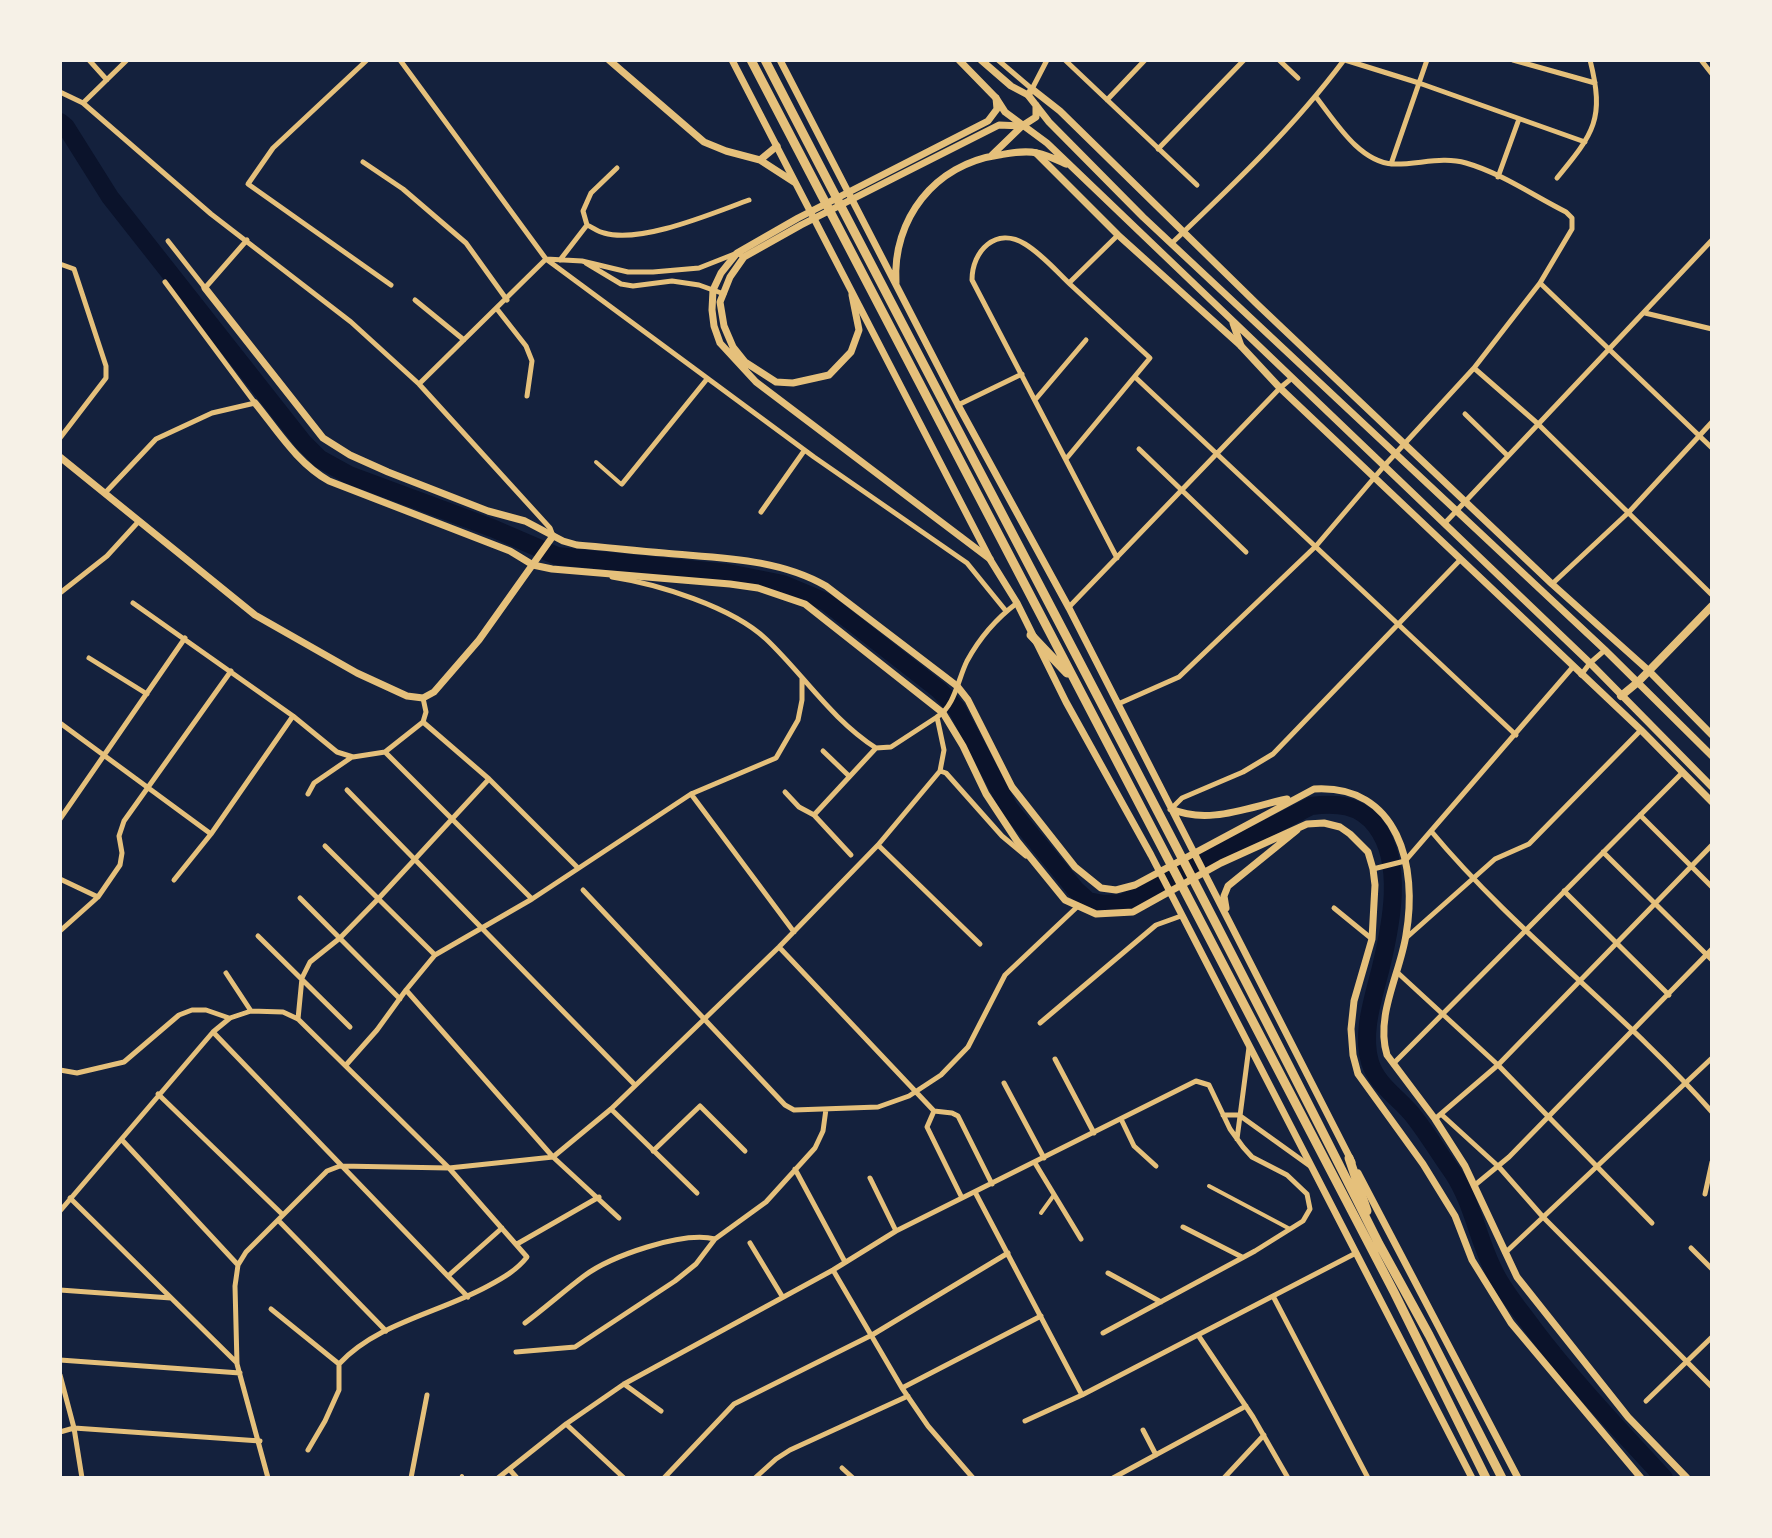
<!DOCTYPE html>
<html>
<head>
<meta charset="utf-8">
<style>
	body { margin:0 }
	#map { position:relative; width:1772px; height:1538px; overflow:hidden; background:#14213d; font-family:Overpass,sans-serif }
	canvas { display:block }
	.frame { position:absolute; inset:0; border:62px solid #f6f1e7; pointer-events:none }
</style>
</head>
<body>
<div id="map">
<canvas width="1772" height="1538"></canvas>
<div class="frame"></div>
</div>
<script>
const c = document.querySelector('canvas').getContext('2d');
c.lineJoin = 'round';
function stroke(path, color, width, dash) {
  c.strokeStyle = color;
  c.lineWidth = width;
  c.lineCap = dash ? 'butt' : 'round';
  c.setLineDash(dash || []);
  c.stroke(path);
}
const river = new Path2D(`
	M 60,122 L 66,127 L 110,197 L 303,442 L 320,459 L 349,475 L 492,528 L 557,556 L 728,573 L 783,584 L 826,602 L 939,690 L 957,709 L 1009,808 L 1076,890 L 1088,901 L 1104,904 L 1123,903 L 1311,806 C 1337,803 1359,804 1376,826 C 1404,863 1391,925 1381,967 C 1374,996 1361,1032 1370,1062 C 1377,1086 1401,1099 1415,1118 C 1429,1136 1440,1155 1453,1173 C 1473,1203 1478,1241 1495,1273 C 1505,1293 1520,1310 1533,1328 C 1573,1381 1619,1429 1664,1478`);
const pedestrian = new Path2D(`
	M 596,462 L 621,484
	M 1209,1186 L 1290,1229
	M 1041,1213 L 1054,1195
	M 461,1478 L 462,1476`);
const minor = new Path2D(`
	M 89,60 L 107,80
	M 367,60 L 273,148 L 248,184 L 391,285
	M 400,60 L 546,259 L 814,457 L 967,563 L 1006,611
	M 998,60 L 1032,89 L 1047,60
	M 1065,60 L 1197,185
	M 1279,60 L 1298,78
	M 1345,60 L 1419,83 L 1585,142
	M 1513,60 L 1595,83
	M 1701,60 L 1712,74
	M 60,92 L 83,103 L 211,214 L 351,322 L 419,384 L 550,528 L 553,536
	M 1107,100 L 1145,60
	M 83,103 L 127,60
	M 1158,149 L 1244,60
	M 363,162 L 403,189 L 466,243 L 507,300
	M 1391,164 L 1427,60
	M 1498,177 L 1519,119
	M 1557,178 C 1594,133 1605,119 1590,60
	M 587,225 L 583,211 L 591,193 L 617,168
	M 168,241 L 205,288 L 247,240
	M 1172,243 C 1232,186 1294,127 1344,60
	M 546,259 L 582,261 L 628,272 L 653,272 L 699,268 L 737,253 L 744,257
	M 560,260 L 587,225 C 592,227 598,232 604,233 C 641,244 713,213 749,200
	M 586,263 L 621,284 L 633,286 L 672,281 L 699,285 L 724,294
	M 60,264 L 74,269 L 106,366 L 106,378 L 60,438
	M 1069,283 L 1118,235
	M 1540,283 L 1712,448
	M 415,300 L 464,340
	M 497,309 L 526,346 L 532,361 L 527,396
	M 1645,313 L 1712,329
	M 1474,368 L 1537,423 L 1712,595
	M 1135,377 L 1516,735
	M 419,384 L 546,259
	M 1035,400 L 1086,340
	M 958,405 L 1022,374
	M 1465,414 L 1508,456
	M 1139,449 L 1246,552
	M 1066,459 L 1150,358 C 1124,334 1098,310 1072,286 C 1057,272 1043,255 1025,244 C 996,226 972,251 972,280 L 1117,558
	M 622,484 L 707,379
	M 105,493 L 156,439 L 212,413 L 255,403 L 165,282
	M 761,512 L 804,451
	M 1444,524 L 1712,240
	M 612,577 C 658,584 732,607 766,639 C 804,675 831,719 876,748
	M 1552,584 L 1629,512 L 1712,422
	M 60,593 L 107,556 L 139,521
	M 133,603 L 293,716 L 337,752 L 353,757 L 385,752 L 423,722 L 426,712 L 423,698
	M 1069,607 L 1280,388 L 1292,378
	M 89,658 L 147,694
	M 1581,675 L 1590,663 L 1605,650
	M 1118,704 L 1179,677 L 1316,546 L 1385,465 L 1474,368 L 1540,283 L 1572,229 L 1572,218 L 1566,212 C 1534,196 1501,173 1466,163 C 1442,156 1417,165 1393,164 C 1359,162 1335,121 1316,97
	M 423,722 L 489,779 L 578,868
	M 60,723 L 211,834
	M 876,748 L 891,747 L 937,717
	M 823,751 L 849,776
	M 385,752 L 532,899
	M 940,771 L 946,773 L 1002,836 L 1026,856
	M 347,790 L 635,1085
	M 785,792 L 799,807 L 814,815 L 851,855
	M 308,794 L 314,783 L 352,757
	M 691,794 L 794,932
	M 1172,808 L 1182,798 L 1243,772 L 1273,754 L 1461,559
	M 814,815 L 876,748
	M 1640,815 L 1712,887
	M 60,819 L 185,638
	M 1431,831 C 1516,933 1624,1012 1712,1112
	M 878,845 L 980,944
	M 325,846 L 435,955
	M 1603,852 L 1712,960
	M 1373,869 L 1405,861 L 1572,668
	M 60,879 L 98,897
	M 174,880 L 211,834 L 293,716
	M 583,890 L 785,1105 L 794,1110 L 878,1107 L 909,1096 L 941,1075 L 968,1047 L 1005,975 L 1077,907
	M 1564,891 L 1669,995
	M 300,898 L 400,999
	M 1334,908 L 1372,939
	M 60,931 L 98,897 L 120,865 L 122,853 L 119,836 L 124,821 L 231,671
	M 258,936 L 350,1027
	M 1406,938 L 1495,859 L 1529,844 L 1641,730
	M 779,947 L 934,1111
	M 226,973 L 251,1011
	M 1398,973 L 1498,1065 L 1652,1223
	M 406,990 L 553,1157 L 619,1218
	M 298,1019 L 302,978 L 310,962 L 340,938 L 379,898 L 489,779
	M 1040,1023 L 1156,925 L 1181,916
	M 213,1032 L 468,1297
	M 1055,1059 L 1094,1133
	M 1393,1064 L 1683,772
	M 346,1065 L 377,1030 L 406,990 L 435,955 L 532,899 L 691,794 L 776,758 L 798,720 L 802,700 L 802,678
	M 60,1070 L 77,1073 L 124,1062 L 179,1015 L 192,1010 L 206,1010 L 229,1018
	M 1004,1083 L 1044,1158
	M 158,1094 L 283,1215
	M 611,1109 L 697,1193
	M 934,1111 L 952,1113 L 958,1116 L 992,1184
	M 934,1111 L 927,1127 L 962,1198
	M 1223,1115 L 1239,1115 L 1310,1166
	M 1442,1115 L 1499,1167 L 1543,1217 L 1712,1387
	M 1121,1119 L 1134,1146 L 1156,1166
	M 1435,1119 L 1498,1065 L 1712,845
	M 1237,1139 L 1249,1047
	M 122,1140 L 238,1265
	M 653,1151 L 700,1106 L 745,1151
	M 553,1157 L 611,1109 L 779,947 L 878,845 L 940,771 L 944,750 L 937,717 C 955,706 958,679 967,661 C 979,639 997,618 1017,603
	M 1035,1163 L 1081,1239
	M 795,1169 L 845,1262
	M 870,1178 L 896,1231
	M 1475,1185 L 1509,1157 L 1712,949
	M 975,1192 L 1082,1395
	M 1705,1194 L 1712,1162
	M 70,1198 L 237,1363
	M 60,1211 L 213,1032 L 230,1018 L 251,1011 L 283,1012 L 298,1019 L 449,1168 L 527,1257 C 517,1270 503,1278 488,1286 C 439,1313 377,1323 339,1364 L 339,1390 L 325,1421 L 308,1450
	M 278,1220 L 386,1331
	M 1183,1227 L 1242,1257
	M 750,1243 L 782,1296
	M 517,1244 L 599,1197
	M 1691,1248 L 1712,1269
	M 1505,1253 L 1712,1058
	M 833,1270 L 902,1388 L 928,1426 L 973,1478
	M 1108,1273 L 1161,1302
	M 448,1276 L 502,1228
	M 60,1290 L 171,1298
	M 1273,1296 L 1368,1478
	M 271,1309 L 339,1364
	M 525,1323 C 545,1308 564,1291 584,1276 C 611,1256 682,1231 715,1239
	M 1198,1335 L 1253,1417 L 1288,1478
	M 516,1352 L 575,1347 L 675,1281 L 696,1264 L 715,1239 L 766,1202 L 815,1148 L 823,1131 L 826,1109
	M 60,1360 L 240,1373
	M 60,1375 L 74,1428 L 82,1478
	M 624,1384 L 661,1411
	M 902,1388 L 1041,1316
	M 1646,1401 L 1712,1337
	M 1025,1421 L 1082,1395 L 1356,1253
	M 566,1424 L 624,1478
	M 1143,1430 L 1156,1455
	M 60,1432 L 74,1428 L 260,1441
	M 842,1468 L 853,1478
	M 510,1470 L 517,1478
	M 268,1478 L 237,1364 L 235,1286 L 238,1265 L 246,1252 L 327,1171 L 340,1166 L 449,1168 L 553,1157
	M 411,1478 L 427,1395
	M 498,1478 L 566,1424 L 624,1384 L 833,1270 L 896,1231 L 1196,1081 L 1209,1085 L 1230,1129 L 1243,1147 L 1252,1157 L 1287,1175 L 1307,1194 L 1310,1209 L 1303,1221 L 1255,1251 L 1103,1333
	M 664,1478 L 734,1404 L 872,1335 L 1008,1253
	M 755,1478 L 776,1459 L 790,1450 L 908,1396
	M 1113,1478 L 1246,1406
	M 1224,1478 L 1264,1435`);
const tertiary = new Path2D(`
	M 609,60 L 704,142 L 726,151 L 760,160 L 794,182
	M 1028,95 L 1032,89 L 1060,111 L 1258,305 L 1552,584 L 1648,670 L 1712,735
	M 1036,153 L 1118,235 L 1241,346 L 1280,388 L 1641,730 L 1712,802
	M 760,160 L 777,146
	M 852,295 L 859,330 L 851,352 L 829,375 L 793,383 L 776,382 L 745,362 L 733,347 L 724,326 L 720,302 L 730,277 L 744,257 L 801,225 L 999,125 L 1022,126
	M 60,457 L 255,615 L 357,673 L 407,696 L 423,698 L 434,692 L 479,640 L 553,536
	M 990,559 L 756,382 L 720,343 L 714,326 L 712,310 L 713,290 L 721,273 L 737,253 L 798,218 L 988,121 L 997,109 L 996,98`);
const secondary = new Path2D(`
	M 732,60 L 991,561 L 1017,603 L 1066,702 L 1151,855 L 1472,1478
	M 780,60 L 958,405 L 1069,608 L 1352,1162
	M 959,60 L 996,98 L 1005,112 L 1047,143 L 1590,663 L 1712,787
	M 981,60 L 1011,86 L 1028,95 L 1049,122 L 1143,217 L 1605,650 L 1712,756
	M 991,156 L 1022,126 L 1036,117 L 1036,105
	M 896,283 C 892,219 935,164 999,155 C 1011,153 1025,150 1037,153 C 1047,155 1057,160 1066,164
	M 205,288 L 323,438 L 350,455 L 388,472 L 488,511 L 525,521 L 563,541 L 577,545 C 606,547 635,551 664,553 C 718,558 778,558 826,586 L 957,686 L 968,700 L 1012,787 L 1075,867 L 1101,888 L 1116,890 L 1135,885 L 1314,789 C 1399,784 1418,867 1406,935 C 1400,974 1375,1016 1387,1055 L 1435,1119 L 1465,1166 L 1517,1277 L 1628,1417 L 1687,1478
	M 1233,323 L 1241,346
	M 255,403 C 278,431 297,463 329,481 L 510,551 L 533,565 L 552,569 L 730,584 L 758,588 L 805,604 L 943,713 L 963,746 L 986,794 L 1017,841 L 1065,900 L 1096,914 L 1133,912 L 1221,863 L 1307,824 L 1324,823 L 1340,827 L 1350,834 L 1368,852 L 1373,869 L 1375,885 L 1372,939 L 1354,1001 L 1351,1029 L 1353,1055 L 1358,1074 L 1423,1164 L 1455,1216 L 1472,1260 L 1511,1323 L 1641,1478
	M 1171,809 C 1209,825 1248,807 1287,799
	M 1226,908 L 1224,896 L 1228,886 L 1297,830
	M 1358,1173 L 1518,1478`);
const primary = new Path2D(`
	M 1621,696 L 1638,682 L 1712,606`);
const trunk = new Path2D(`
	M 751,60 L 1394,1292 L 1486,1478
	M 765,60 C 969,455 1180,846 1379,1244 L 1429,1335 L 1502,1478
	M 1031,635 L 1067,673
	M 1349,1158 L 1367,1211`);
stroke(river, '#0b132b', 18);
stroke(pedestrian, '#e5c07b', 4);
stroke(minor, '#e5c07b', 5);
stroke(tertiary, '#e5c07b', 7);
stroke(secondary, '#e5c07b', 7);
stroke(primary, '#e5c07b', 8);
stroke(trunk, '#e5c07b', 9);
</script>
</body>
</html>
